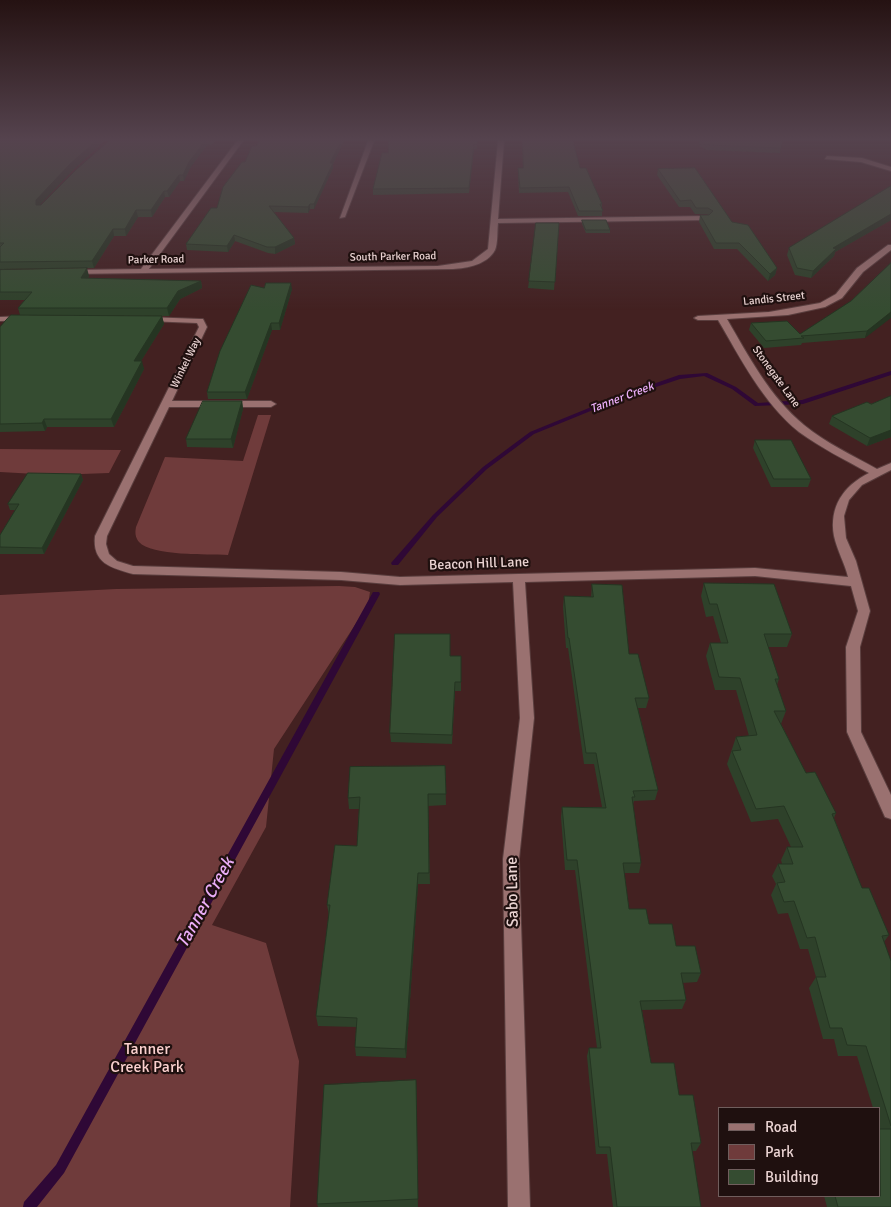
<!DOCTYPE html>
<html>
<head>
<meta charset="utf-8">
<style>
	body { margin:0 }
	#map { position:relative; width:891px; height:1207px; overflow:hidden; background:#432121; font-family:Signika,sans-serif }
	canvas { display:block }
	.legend { position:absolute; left:718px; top:1107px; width:162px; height:90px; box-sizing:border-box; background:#1f100f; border:1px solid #705e5d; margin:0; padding:6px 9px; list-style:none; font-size:15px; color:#ead3d2 }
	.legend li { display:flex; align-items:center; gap:10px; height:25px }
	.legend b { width:25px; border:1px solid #705e5d }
</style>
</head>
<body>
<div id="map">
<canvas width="891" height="1207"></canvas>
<ul class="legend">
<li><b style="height:6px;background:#9a7170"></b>Road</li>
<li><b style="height:14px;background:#6f3b3b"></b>Park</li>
<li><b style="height:14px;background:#354c31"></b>Building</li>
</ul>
</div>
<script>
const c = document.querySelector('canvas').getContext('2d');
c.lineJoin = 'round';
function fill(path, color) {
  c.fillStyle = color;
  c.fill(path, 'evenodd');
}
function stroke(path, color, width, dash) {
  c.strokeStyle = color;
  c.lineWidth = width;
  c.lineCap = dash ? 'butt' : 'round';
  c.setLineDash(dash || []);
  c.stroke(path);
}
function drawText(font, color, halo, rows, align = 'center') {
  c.font = font + ' Signika,sans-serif';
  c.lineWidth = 4.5;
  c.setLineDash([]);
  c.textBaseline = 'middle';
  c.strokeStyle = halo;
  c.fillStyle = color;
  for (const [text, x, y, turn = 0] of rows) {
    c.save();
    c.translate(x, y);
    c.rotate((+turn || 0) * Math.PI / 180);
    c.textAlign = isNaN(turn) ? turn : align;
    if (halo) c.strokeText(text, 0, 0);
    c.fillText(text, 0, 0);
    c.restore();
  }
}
const green = new Path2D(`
	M 258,415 L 271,415 L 228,555 C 208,554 151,556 139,542 C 135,537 135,532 136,527 L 165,457 L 243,461 Z
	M 0,449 L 121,450 L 109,473 L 54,475 L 0,472 Z
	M 339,586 L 355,587 L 370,592 L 368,605 L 274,749 L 266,827 L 212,925 L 266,943 L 299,1061 L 290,1207 L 0,1207 L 0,595 L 116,589 Z`);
const stream = new Path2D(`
	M 891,371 L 891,375 L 803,404 L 755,406 L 732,389 L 704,376 L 680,379 L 620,399 L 534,434 L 487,469 L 437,517 L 398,565 L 392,565 L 391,563 L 433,515 L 483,467 L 530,432 L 616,397 L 679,375 L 707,373 L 736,387 L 758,403 L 802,400 Z
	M 373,592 L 379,592 L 380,594 L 64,1173 L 37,1207 L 23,1207 L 24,1202 L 56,1165 Z`);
const minor = new Path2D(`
	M 368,141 L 374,141 L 345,217 L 340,218 Z
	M 498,141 L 504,141 L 498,219 L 707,216 L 710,218 L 707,220 L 498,223 C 497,231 498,243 495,250 C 487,265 467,268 453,269 L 143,273 L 139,271 L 143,269 L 438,266 L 472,261 L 488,249 Z
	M 827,156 L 862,158 L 891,167 L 891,171 L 861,162 L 825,159 Z
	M 888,245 L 891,245 L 891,250 L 863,272 L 842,298 L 825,307 L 788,315 L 727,319 C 749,357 770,397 804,425 C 826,443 852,455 877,469 L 891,463 L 891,470 L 862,485 L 849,500 L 844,516 L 846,538 L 856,561 L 870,611 L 860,647 L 861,732 L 891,795 L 891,819 L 885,817 L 847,732 L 846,647 L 858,611 L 851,586 L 755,576 L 525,582 L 534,718 L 519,859 L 530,1207 L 508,1207 L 503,859 L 520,718 L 513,582 L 400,585 L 341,580 L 133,574 C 111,568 92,563 95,536 L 199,327 L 197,323 L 147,321 L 143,319 L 147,317 L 200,319 L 203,319 L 207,327 L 172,401 L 271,401 L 276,404 L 271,407 L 169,407 L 107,536 L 106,544 L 109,554 L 117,561 L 133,566 L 341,572 L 400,577 L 755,568 L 848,577 C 845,564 837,550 834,536 C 829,507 843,486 869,473 C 845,460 821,448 799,432 C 763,403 741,359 718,320 L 698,320 L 694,318 L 698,316 L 769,312 L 820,303 L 836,294 L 857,268 Z
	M 28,316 L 28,320 L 25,320 L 0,321 L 0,317 Z`);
const tertiary = new Path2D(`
	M 237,141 L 243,141 L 146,273 L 69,274 L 69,270 L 72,270 L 141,269 Z`);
const wall = new Path2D(`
	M 0,141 L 104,141 L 72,171 L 39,205 L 41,205 L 109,141 L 215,141 L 212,145 L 207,145 L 190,168 L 184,181 L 180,181 L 169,197 L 165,197 L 152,217 L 138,217 L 126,236 L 114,236 L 94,268 L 0,269 Z
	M 260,141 L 344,141 L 333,164 L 333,168 L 314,209 L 310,209 L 308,213 L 273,212 L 294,238 L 295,244 L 275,254 L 268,253 L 235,241 L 228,252 L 187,250 L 186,244 L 217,208 L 245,162 Z
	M 477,141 L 477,149 L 474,149 L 469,193 L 373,195 L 373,189 L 388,153 Z
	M 522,141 L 573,141 L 580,168 L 602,204 L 602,216 L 578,216 L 568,192 L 519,193 L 518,173 L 518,168 L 523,168 Z
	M 699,141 L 782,141 L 780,153 L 706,150 L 700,146 Z
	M 658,169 L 732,222 L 777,268 L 775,275 L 768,281 L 737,249 L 714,249 L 699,222 L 700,215 L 708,215 L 707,214 L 695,214 L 690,207 L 679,207 L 657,175 Z
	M 891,186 L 891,220 L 835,252 L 834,256 L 811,278 L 795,275 L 787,255 L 789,248 Z
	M 582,220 L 610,230 L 610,233 L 586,233 L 582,224 Z
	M 559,223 L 554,290 L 528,288 L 529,281 Z
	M 891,263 L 865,338 L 802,343 L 801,345 L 764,348 L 749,330 L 751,323 L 800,334 L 851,301 Z
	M 0,270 L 89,276 L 88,278 L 201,281 L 202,288 L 180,299 L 169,316 L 20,315 L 18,308 L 25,300 L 0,300 Z
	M 264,288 L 292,289 L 280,330 L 272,330 L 247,399 L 208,399 L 207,392 Z
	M 162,316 L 164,324 L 141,361 L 144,369 L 114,427 L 47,427 L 45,431 L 0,432 L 0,327 Z
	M 891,396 L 891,437 L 867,446 L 829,424 L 832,416 L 871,404 Z
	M 242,401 L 243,409 L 233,448 L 187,447 L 186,439 Z
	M 755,440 L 811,479 L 808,487 L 771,487 L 753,448 Z
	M 81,474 L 83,480 L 44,554 L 0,554 L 0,535 L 15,510 L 10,510 L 8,504 Z
	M 704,583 L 792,634 L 787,647 L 768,647 L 779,679 L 777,685 L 786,711 L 781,724 L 806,773 L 836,813 L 834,818 L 862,888 L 889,935 L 884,942 L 891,961 L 891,1207 L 827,1207 L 824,1196 L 880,1196 L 880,1108 L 873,1108 L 857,1056 L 838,1056 L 834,1039 L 823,1039 L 809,988 L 816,977 L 808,949 L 800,949 L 788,913 L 778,914 L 771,895 L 776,884 L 772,876 L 778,864 L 782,864 L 781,860 L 787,847 L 791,847 L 778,819 L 751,822 L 727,764 L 736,737 L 749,736 L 736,690 L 715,690 L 706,656 L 710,643 L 721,643 L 713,616 L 706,617 L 701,596 Z
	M 592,584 L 629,654 L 649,698 L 646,708 L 638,708 L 658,790 L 655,800 L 634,801 L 633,804 L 641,863 L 639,873 L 624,873 L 629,909 L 676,946 L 701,973 L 697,982 L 682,983 L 686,1000 L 682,1009 L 642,1010 L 651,1063 L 679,1095 L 701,1143 L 696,1151 L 692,1151 L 701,1207 L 613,1207 L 607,1154 L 596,1154 L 587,1056 L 589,1048 L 597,1048 L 575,870 L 565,870 L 561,817 L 562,807 L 602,807 L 594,764 L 584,764 L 568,648 L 566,648 L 563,607 L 564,596 L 591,597 Z
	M 450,656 L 461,656 L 461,691 L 455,691 L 452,744 L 391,742 L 390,733 Z
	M 445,766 L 446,805 L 428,806 L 430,884 L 418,884 L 406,1058 L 356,1056 L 355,1047 L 357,1027 L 318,1026 L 316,1016 L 329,915 L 327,905 L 357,846 L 359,809 L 349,809 L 348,798 Z
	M 416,1080 L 418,1207 L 318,1207 L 317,1204 Z`);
const shadedWall = new Path2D(`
	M 96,141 L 104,141 L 72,171 L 38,207 L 36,205 L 36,200 L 70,164 Z
	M 205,141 L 206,141 L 207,145 L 190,168 L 184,181 L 183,175 L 189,162 Z
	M 341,141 L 344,141 L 333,164 L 333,168 L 314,209 L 314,204 L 330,163 Z
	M 179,175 L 180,181 L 169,197 L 167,191 Z
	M 164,191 L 165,197 L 152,217 L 151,210 Z
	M 310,204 L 310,209 L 308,213 L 308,207 Z
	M 136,210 L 138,217 L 126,236 L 125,229 Z
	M 891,214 L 891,220 L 835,252 L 834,256 L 811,278 L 813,271 L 833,248 Z
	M 113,229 L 114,236 L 94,268 L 92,261 Z
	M 234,235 L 235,241 L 228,252 L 227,246 Z
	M 294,238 L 295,244 L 275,254 L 275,247 Z
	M 87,268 L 89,276 L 83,285 L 81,278 Z
	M 777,268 L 775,275 L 768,281 L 770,274 Z
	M 201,281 L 202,288 L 180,299 L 169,316 L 167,308 L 178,291 Z
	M 291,283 L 292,289 L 280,330 L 279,323 Z
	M 891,312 L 891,318 L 865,338 L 867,331 Z
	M 162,316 L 164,324 L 136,369 L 134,361 Z
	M 271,323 L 272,330 L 247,399 L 245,392 Z
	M 142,361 L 144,369 L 114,427 L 111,419 Z
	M 242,401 L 243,409 L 233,448 L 231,439 Z
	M 44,419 L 47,427 L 45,431 L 42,423 Z
	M 891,430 L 891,437 L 867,446 L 870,438 Z
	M 81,474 L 83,480 L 44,554 L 42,548 Z
	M 418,873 L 418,884 L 406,1058 L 405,1049 Z
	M 416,1080 L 416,1090 L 418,1207 L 418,1199 Z`);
const building = new Path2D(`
	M 0,141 L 96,141 L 70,164 L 36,200 L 36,205 L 41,205 L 77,169 L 109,141 L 205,141 L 189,162 L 183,175 L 179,175 L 167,191 L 164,191 L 151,210 L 136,210 L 125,229 L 113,229 L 92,261 L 0,262 L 0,247 L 4,243 L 0,243 Z
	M 260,141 L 341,141 L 330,163 L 333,163 L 314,204 L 310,204 L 308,207 L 269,206 L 294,238 L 275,247 L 267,247 L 234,235 L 227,246 L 186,244 L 211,208 L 217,208 L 223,187 L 242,162 L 245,162 L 252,146 L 256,146 Z
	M 389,141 L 477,141 L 477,144 L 474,144 L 469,188 L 373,189 L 382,153 L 388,153 Z
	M 523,141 L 573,141 L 580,168 L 586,168 L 602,204 L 600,204 L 603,211 L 579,211 L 569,187 L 520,188 L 518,168 L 523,168 Z
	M 700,141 L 782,141 L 781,148 L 707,145 Z
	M 695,168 L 732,222 L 748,225 L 777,268 L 770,274 L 739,243 L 716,243 L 700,215 L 709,215 L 713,211 L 708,208 L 696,208 L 691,200 L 680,201 L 658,169 Z
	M 891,186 L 891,214 L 833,248 L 836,249 L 813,271 L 797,268 L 789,248 Z
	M 582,220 L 606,220 L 610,230 L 586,230 Z
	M 536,223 L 559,223 L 555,282 L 529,281 Z
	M 891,263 L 891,312 L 867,331 L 801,336 L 804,338 L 766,341 L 751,323 L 787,321 L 800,334 L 851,301 Z
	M 87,268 L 81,278 L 201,281 L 178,291 L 167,308 L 18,308 L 32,292 L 0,292 L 0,270 Z
	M 266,283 L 291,283 L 279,323 L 271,323 L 245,392 L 207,392 L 220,351 L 251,285 L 264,288 Z
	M 11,315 L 162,316 L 134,361 L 142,361 L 111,419 L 44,419 L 42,423 L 0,424 L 0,327 Z
	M 891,396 L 891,430 L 870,438 L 832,416 L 867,402 L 871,404 Z
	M 203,401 L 242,401 L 231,439 L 186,439 Z
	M 755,440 L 791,440 L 811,479 L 774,479 Z
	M 28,473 L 81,474 L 42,548 L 0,547 L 0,535 L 19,504 L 8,504 Z
	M 704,583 L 774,584 L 792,634 L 764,634 L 779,679 L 775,679 L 786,711 L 774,711 L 806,773 L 815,772 L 836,813 L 832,814 L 862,888 L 869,888 L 889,935 L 882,936 L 891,961 L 891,1126 L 866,1046 L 847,1045 L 842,1028 L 830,1028 L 816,977 L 826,977 L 815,937 L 807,938 L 794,901 L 784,902 L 777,883 L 785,882 L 778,864 L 793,864 L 787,847 L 803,847 L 784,806 L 756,809 L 732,751 L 741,750 L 736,737 L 757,735 L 740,678 L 719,677 L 710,643 L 728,643 L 717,604 L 710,604 Z
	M 592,584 L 622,585 L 629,654 L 638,654 L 649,698 L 635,698 L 658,790 L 633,791 L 635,797 L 632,797 L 641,863 L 623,863 L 629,909 L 646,909 L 649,924 L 672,924 L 676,946 L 695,946 L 701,973 L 681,973 L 686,1000 L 640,1001 L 651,1063 L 674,1063 L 679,1095 L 693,1095 L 701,1143 L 691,1143 L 701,1207 L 617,1207 L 610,1147 L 599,1147 L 589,1048 L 601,1048 L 577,860 L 567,860 L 562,807 L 606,808 L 596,753 L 586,753 L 569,638 L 568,638 L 564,596 L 593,597 Z
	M 395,634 L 450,634 L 450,656 L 461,656 L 461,682 L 455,682 L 452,735 L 390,733 Z
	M 445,766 L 446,794 L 428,794 L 429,873 L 418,873 L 405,1049 L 355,1047 L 357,1018 L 316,1016 L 330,905 L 327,905 L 335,845 L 357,846 L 360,797 L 348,798 L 350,767 Z
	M 416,1080 L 418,1199 L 317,1204 L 324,1085 Z
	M 880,1129 L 891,1129 L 891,1207 L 838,1207 L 835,1196 L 880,1196 Z`);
const farStreetnames = [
	["South Parker Road",393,257,-1],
	["Parker Road",156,260,-1],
	["Landis Street",774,299,-6],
	["Winkel Way",186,363,-64],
	["Stonegate Lane",776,377,54]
];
const farWaternames = [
	["Tanner Creek",622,398,-21]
];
const streetNames = [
	["Beacon Hill Lane",479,564,-2]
];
const nearStreetnames = [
	["Sabo Lane",513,892,-91]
];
const nearParknames = [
	["Tanner",147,1050],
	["Creek Park",147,1068]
];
const nearWaternames = [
	["Tanner Creek",206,903,-61]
];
fill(green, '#6f3b3b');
fill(stream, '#2f0836');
stroke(minor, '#5a3e3e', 2);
stroke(tertiary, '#5a3e3e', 2);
fill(minor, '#9a7170');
fill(tertiary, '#9a7170');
fill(wall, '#2e412a');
fill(shadedWall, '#253522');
fill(building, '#354c31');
stroke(building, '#253522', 1);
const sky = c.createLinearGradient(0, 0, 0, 310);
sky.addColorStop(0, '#251212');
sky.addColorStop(0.45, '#55434e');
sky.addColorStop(1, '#55434e00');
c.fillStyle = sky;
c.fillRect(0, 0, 891, 310);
drawText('11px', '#ead3d2', '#1f100f', farStreetnames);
drawText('italic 12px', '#eaadf7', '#1f100f', farWaternames);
drawText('14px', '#ead3d2', '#1f100f', streetNames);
drawText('16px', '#ead3d2', '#1f100f', nearStreetnames);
drawText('16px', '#fad0ce', '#1f100f', nearParknames);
drawText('italic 18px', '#eaadf7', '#1f100f', nearWaternames);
</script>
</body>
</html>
